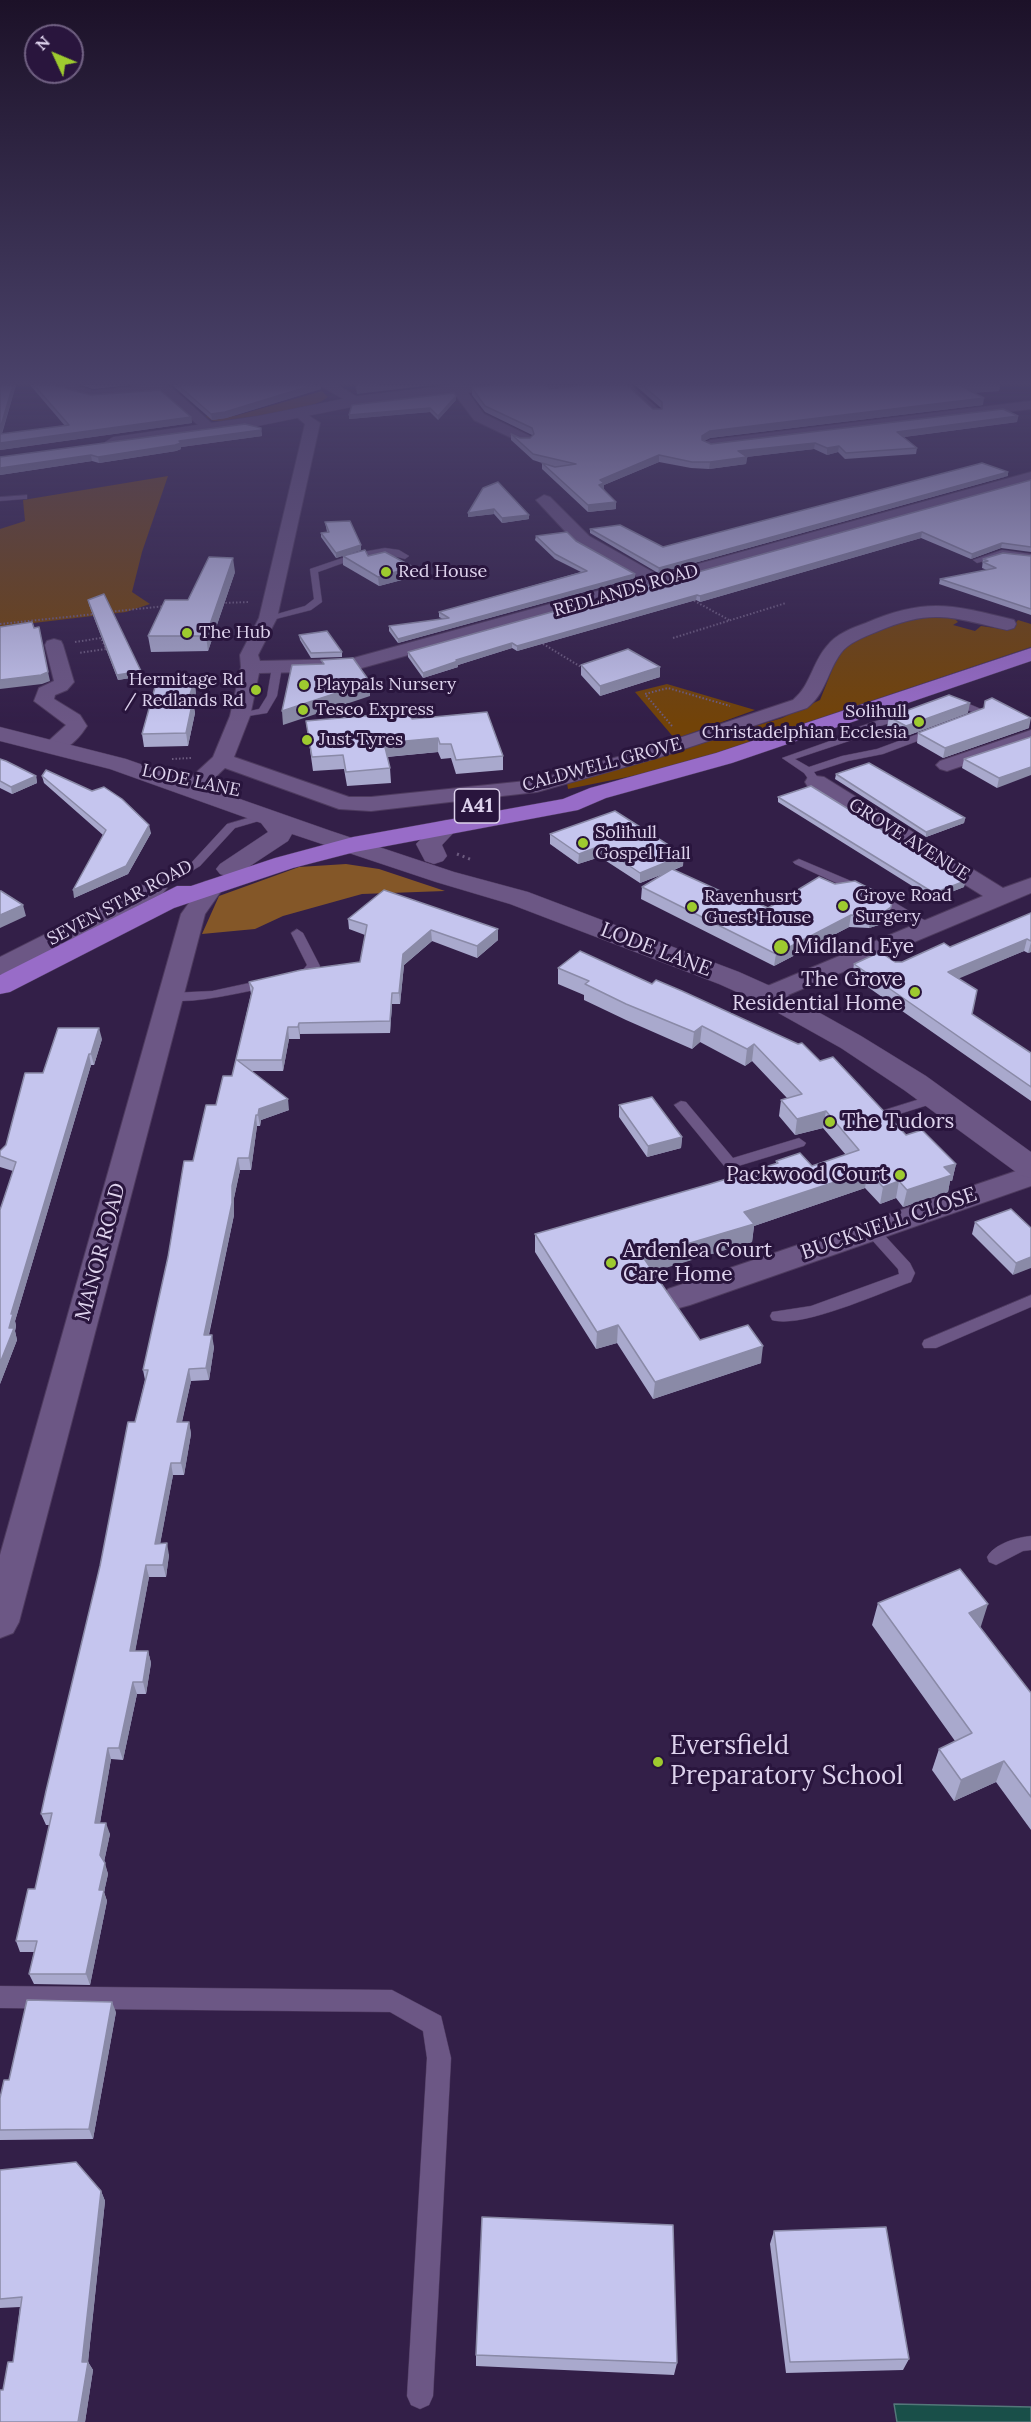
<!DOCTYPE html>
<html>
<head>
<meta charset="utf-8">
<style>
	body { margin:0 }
	#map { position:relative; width:1031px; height:2422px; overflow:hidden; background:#331f48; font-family:Lora,serif }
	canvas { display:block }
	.north { position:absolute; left:24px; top:24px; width:60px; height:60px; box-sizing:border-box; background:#29153d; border:2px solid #716183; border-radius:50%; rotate:314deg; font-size:16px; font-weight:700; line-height:24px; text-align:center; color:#ded3ed }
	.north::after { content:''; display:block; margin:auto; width:21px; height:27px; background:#9eca2f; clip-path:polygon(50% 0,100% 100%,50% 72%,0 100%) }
</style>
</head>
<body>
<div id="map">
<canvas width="1031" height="2422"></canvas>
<div class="north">N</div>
</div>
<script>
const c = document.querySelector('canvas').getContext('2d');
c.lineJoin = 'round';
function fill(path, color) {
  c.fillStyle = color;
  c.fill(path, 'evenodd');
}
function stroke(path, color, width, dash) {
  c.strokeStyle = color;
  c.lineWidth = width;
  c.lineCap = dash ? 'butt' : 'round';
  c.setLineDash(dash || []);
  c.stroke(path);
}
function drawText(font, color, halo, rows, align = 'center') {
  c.font = font + ' Lora,serif';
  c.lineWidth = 6;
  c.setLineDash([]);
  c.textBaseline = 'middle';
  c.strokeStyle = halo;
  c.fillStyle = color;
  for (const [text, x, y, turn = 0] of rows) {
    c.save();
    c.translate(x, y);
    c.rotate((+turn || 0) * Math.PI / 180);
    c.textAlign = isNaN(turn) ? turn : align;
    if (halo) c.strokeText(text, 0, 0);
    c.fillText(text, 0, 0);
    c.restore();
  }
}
const green = new Path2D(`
	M 322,391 L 328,397 C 312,411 247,417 224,421 L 213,421 L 205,416 L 235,416 Z
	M 168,476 L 142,552 L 132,592 L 150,604 L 126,612 L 0,627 L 0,529 L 25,521 L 23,500 Z
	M 919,615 L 954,618 L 958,622 L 953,625 L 975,631 L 981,626 L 1009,630 L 1018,620 L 1031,624 L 1031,647 L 672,768 L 568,789 L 567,783 L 782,718 L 820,700 L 840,650 L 877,628 Z
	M 667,684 L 755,710 L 675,739 L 635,692 Z`);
const forest = new Path2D(`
	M 346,864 L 379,869 L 445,891 L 362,894 L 283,916 L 255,929 L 202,934 L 219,896 L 299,867 Z`);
const water = new Path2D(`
	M 894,2404 L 1031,2407 L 1031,2422 L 897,2422 Z`);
const pathFar1 = new Path2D(`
	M 691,599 L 729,620
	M 222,603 L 250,602
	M 108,612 L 166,606
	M 0,624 L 95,614
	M 673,638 L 786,603
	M 75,642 L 101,638 L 106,649 L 79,653
	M 540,642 L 581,667 L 585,666
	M 672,726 L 645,694 L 668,688 L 730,706
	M 172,759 L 191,758`);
const path = new Path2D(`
	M 457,854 L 472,860`);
const lane = new Path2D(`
	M 624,385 L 631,385 L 660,410 L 660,414 L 654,414 Z
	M 27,495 L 27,499 L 24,499 L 0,501 L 0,497 Z
	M 385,548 L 399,550 L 409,556 L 405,559 C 374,549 347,562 318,572 L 322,602 L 311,610 L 268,621 L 263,618 L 305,606 L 314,599 L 310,569 L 357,553 Z
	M 1002,550 L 1031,554 L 1031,560 L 1002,556 L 977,563 L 973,560 Z
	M 277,664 L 282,667 L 277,696 L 267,713 L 236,718 L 236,714 L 259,709 L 267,696 L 272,667 Z
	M 947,698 L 955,698 L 981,709 L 981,716 L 967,723 L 959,723 L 959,719 L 972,712 L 947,702 Z
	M 908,710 L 913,713 L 912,715 L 861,733 L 852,740 L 795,759 L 809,767 L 842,756 L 877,749 L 931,729 L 939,729 L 939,733 L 883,754 L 848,761 L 814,772 L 821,782 L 816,785 L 812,784 L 804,773 L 782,758 L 844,736 L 853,729 Z
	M 265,813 L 271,816 L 269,818 L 235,828 L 200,866 L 159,891 L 151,891 L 149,888 L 192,862 L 227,824 Z
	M 799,859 L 877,892 L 936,927 L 934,930 L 926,930 L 869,898 L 795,864 L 793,862 Z
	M 297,929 L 303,933 L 320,966 C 313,976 302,982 290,980 L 288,977 L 290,974 L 302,971 L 307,965 L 291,933 Z
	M 268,979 L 274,983 L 273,986 C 253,990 177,1009 164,997 L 170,993 L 212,991 Z
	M 936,1094 L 941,1095 L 943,1098 L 941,1101 L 880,1120 L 873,1116 L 875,1113 Z
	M 681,1101 L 686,1102 L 733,1158 L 799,1138 L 806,1143 L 804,1146 L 735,1167 L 725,1167 L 674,1105 Z
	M 871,1225 L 876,1226 L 910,1263 L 915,1273 L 911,1282 C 880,1293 801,1329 772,1320 L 770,1316 L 772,1312 L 811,1306 L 899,1274 L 898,1269 L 863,1230 Z
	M 1031,1295 L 1031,1307 L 936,1348 L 924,1348 L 922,1344 L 924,1340 Z
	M 1031,1536 L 1031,1550 L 1023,1551 L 996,1565 L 989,1562 L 987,1557 C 994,1544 1017,1537 1031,1536 Z
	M 0,1986 L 392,1990 L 441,2016 L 451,2058 L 433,2396 L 429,2405 L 420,2409 L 411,2405 L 407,2396 L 427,2058 L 423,2031 L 390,2012 L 0,2008 Z`);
const street = new Path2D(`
	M 49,385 L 72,385 L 93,391 L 151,385 L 171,387 L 217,428 L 215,431 L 205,431 L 162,394 L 93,399 L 51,388 Z
	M 319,385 L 337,385 L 364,401 L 362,404 L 352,404 Z
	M 452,385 L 462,385 L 484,414 L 530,436 L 532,439 L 530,442 L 520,442 L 474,420 L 450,388 Z
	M 1031,401 L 1031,409 L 710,448 L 703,444 L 710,440 Z
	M 299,409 L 320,423 L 277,618 L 258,655 L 260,661 L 350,659 L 641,579 L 577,544 L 536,500 L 544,495 L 550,497 L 589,536 L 658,575 L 1031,472 L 1031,482 L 667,583 L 665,586 L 655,586 L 351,671 L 259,673 L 250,716 L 234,757 L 349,797 L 371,797 L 536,780 L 646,749 L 793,700 C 811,685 812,663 827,646 C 836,634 852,628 866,623 C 926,597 953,605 1014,620 L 1016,624 L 1014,628 L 1007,630 C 950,617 932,608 876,632 C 864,637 848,643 841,653 C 827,672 826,693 807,708 L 660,757 L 537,792 L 371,811 L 339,809 L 225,768 C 214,778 207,788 191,785 L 188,780 L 213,757 L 230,716 L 241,667 L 240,655 L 259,618 L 305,424 L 292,413 Z
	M 54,639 L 61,641 L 63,645 L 74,682 L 67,690 L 55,695 L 54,699 L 80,715 L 87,726 C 78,740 63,756 45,751 L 42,747 L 66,725 L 34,701 L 39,688 L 54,681 L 45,645 L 47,641 Z
	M 1031,730 L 1031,743 L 947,771 L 940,769 L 936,765 L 940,761 Z
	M 816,776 L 824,777 L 1003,888 L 1031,878 L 1031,893 L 776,1000 L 767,1003 L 758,1000 L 754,995 L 758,990 L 983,896 L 808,787 L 805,782 L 808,777 Z
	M 212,880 L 220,882 L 224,887 L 205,914 L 19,1622 L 13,1633 L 0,1638 L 0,1555 L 181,914 L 204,882 Z
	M 155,881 L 163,883 L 167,888 L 163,893 L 9,972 L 0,975 L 0,957 L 147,883 Z
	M 1031,1166 L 1031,1186 L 690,1305 L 679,1308 L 668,1305 L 663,1297 L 668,1289 Z`);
const secondary = new Path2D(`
	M 452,385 L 498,385 L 491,390 L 357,406 L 258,426 L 113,447 L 105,442 L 113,437 L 258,416 L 357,396 Z
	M 0,727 L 126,759 L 331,831 L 454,872 L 528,892 L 739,972 L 777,989 L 861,1036 L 926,1076 L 1031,1152 L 1031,1178 L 1020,1175 L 904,1090 L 841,1048 L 757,1001 L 719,984 L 510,904 L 436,882 L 292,834 L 288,841 L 238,874 L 229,877 L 220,874 L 216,869 L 220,864 L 268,832 L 261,823 L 110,769 L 0,741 Z
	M 447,820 L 456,822 L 459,827 L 442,845 L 447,856 L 443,861 L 434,864 L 425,861 L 416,844 L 438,822 Z`);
const highway = new Path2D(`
	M 1031,648 L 1031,661 L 732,763 L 606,798 L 578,810 L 355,852 L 293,868 L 174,908 L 10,992 L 0,994 L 0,975 L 177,886 L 191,886 L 275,858 L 353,837 L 563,799 L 590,788 L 716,753 Z`);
const wall = new Path2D(`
	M 0,385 L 16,385 L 2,434 L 65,426 L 30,385 L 53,385 L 91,395 L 191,417 L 192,423 L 0,450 Z
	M 81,385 L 128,385 L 93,389 Z
	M 172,385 L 321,385 L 321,389 L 226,418 L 212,420 Z
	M 635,385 L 1000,385 L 999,391 L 973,393 L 983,405 L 710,438 L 704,441 L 711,444 L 1018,416 L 1017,422 L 904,437 L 917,448 L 916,454 L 845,459 L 838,452 L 827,455 L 814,449 L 746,457 L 747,457 L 746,464 L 709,469 L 691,468 L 659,462 L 604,485 L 604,489 L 616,509 L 588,512 L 542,469 L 542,463 L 533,460 L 511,440 L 511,434 L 520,438 L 530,438 L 532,436 L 532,435 L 485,412 L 472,395 L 472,388 L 492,386 L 549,388 L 653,409 L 661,409 L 661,408 Z
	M 456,400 L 438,420 L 430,412 L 349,419 L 349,415 Z
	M 261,428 L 262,436 L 181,447 L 181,449 L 176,451 L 99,463 L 92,461 L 0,475 L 0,457 Z
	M 1008,476 L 658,573 L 590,533 L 590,529 L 663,547 Z
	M 1031,480 L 1031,552 L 1001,548 L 971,559 L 921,538 L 700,602 L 696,600 L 517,651 L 512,648 L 458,665 L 458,667 L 423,678 L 408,657 L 408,652 L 665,583 Z
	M 483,488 L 529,519 L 502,523 L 494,514 L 468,517 Z
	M 325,522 L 361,550 L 336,558 L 321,537 L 321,533 L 327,532 Z
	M 536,536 L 576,541 L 635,578 L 398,643 L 389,631 L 389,626 L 443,619 L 439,617 L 439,612 L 581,572 L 555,559 L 535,540 Z
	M 343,556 L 368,556 L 413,577 L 379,586 L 343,565 Z
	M 1031,556 L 1031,615 L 939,584 L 940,579 L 987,570 L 982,568 L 983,559 Z
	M 235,572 L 208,651 L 151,652 L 148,636 L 188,600 Z
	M 88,600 L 142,676 L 118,680 L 89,605 Z
	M 299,635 L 342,652 L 342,657 L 311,658 L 300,640 Z
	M 581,665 L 660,677 L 600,696 L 581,675 Z
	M 196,693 L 193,703 L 195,713 L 188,746 L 144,747 L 142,734 Z
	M 968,713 L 904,737 L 887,727 L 889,717 Z
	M 412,719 L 503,756 L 503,770 L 456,774 L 451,758 L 441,759 L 438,752 L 387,757 L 390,768 L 391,783 L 347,786 L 344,769 L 313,771 L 306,721 Z
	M 1029,728 L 943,758 L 917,743 L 918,733 Z
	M 1031,737 L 997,788 L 962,768 L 964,759 Z
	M 0,759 L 36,776 L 37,783 L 12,794 L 0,788 Z
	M 836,774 L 965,818 L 964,823 L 926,837 L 835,779 Z
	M 42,776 L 92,791 L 151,833 L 128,874 L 74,898 L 103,835 L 44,783 Z
	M 778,797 L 965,881 L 964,887 L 933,899 L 778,802 Z
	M 550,834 L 683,866 L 674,870 L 729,895 L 768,908 L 819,877 L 889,919 L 882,924 L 869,928 L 849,927 L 774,966 L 641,899 L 642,887 L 666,873 L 640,883 L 600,857 L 578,864 L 550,844 Z
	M 1031,913 L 1031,952 L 1028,953 L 1024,951 L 958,978 L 972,1014 L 1031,1053 L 1031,1101 L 852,976 L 854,964 L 902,962 L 950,947 Z
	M 348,919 L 498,940 L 477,958 L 432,941 L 404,965 L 400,1004 L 392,1004 L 390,1033 L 300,1034 L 300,1039 L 289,1039 L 283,1071 L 252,1071 L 289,1110 L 261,1120 L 260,1126 L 257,1126 L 251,1170 L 240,1170 L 234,1198 L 234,1215 L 209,1335 L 214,1347 L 209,1380 L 191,1381 L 182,1422 L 189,1422 L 191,1434 L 184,1475 L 173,1475 L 160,1544 L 169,1555 L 166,1577 L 149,1577 L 135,1651 L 148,1651 L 151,1663 L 146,1694 L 137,1694 L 123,1760 L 111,1759 L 100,1823 L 110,1834 L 104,1862 L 108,1874 L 104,1892 L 107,1901 L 90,1985 L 34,1984 L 29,1974 L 34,1952 L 20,1952 L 16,1941 L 35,1889 L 50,1825 L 46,1825 L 41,1814 L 145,1380 L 143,1370 L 193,1161 L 216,1105 L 232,1076 L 251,994 L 249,982 L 360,962 L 365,935 L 349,929 Z
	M 558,968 L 820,1061 L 906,1135 L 956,1164 L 952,1181 L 950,1181 L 948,1192 L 903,1207 L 896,1198 L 880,1204 L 865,1188 L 754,1226 L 752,1242 L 653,1271 L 700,1340 L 761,1363 L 653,1399 L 617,1343 L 596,1349 L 535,1252 L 535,1234 L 710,1184 L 776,1164 L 776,1161 L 812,1166 L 846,1155 L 823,1128 L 795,1135 L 779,1116 L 781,1100 L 787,1098 L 752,1061 L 745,1066 L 700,1042 L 692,1049 L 626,1020 L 584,1000 L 584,995 L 558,984 Z
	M 102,1039 L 94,1065 L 91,1065 L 15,1321 L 16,1326 L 15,1331 L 17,1340 L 0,1384 L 13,1171 L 0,1167 L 0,1151 L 6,1145 L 43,1073 Z
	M 619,1105 L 682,1137 L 681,1148 L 647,1157 L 619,1117 Z
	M 975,1222 L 1031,1228 L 1013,1275 L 972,1234 Z
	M 878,1603 L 981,1626 L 980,1627 L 1031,1693 L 1031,1830 L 996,1782 L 954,1801 L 932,1770 L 939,1749 L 955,1741 L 872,1625 Z
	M 116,2012 L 93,2139 L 0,2140 L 0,2098 L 9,2080 Z
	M 0,2170 L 101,2191 L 105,2201 L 88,2362 L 93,2370 L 85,2422 L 0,2422 L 13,2362 L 20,2307 L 0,2308 Z
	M 774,2231 L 909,2359 L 903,2370 L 786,2373 L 770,2244 Z
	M 476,2355 L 677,2363 L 674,2375 L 476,2366 Z`);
const shadedWall = new Path2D(`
	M 13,385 L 16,385 L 0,439 L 0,429 Z
	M 93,385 L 128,385 L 93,389 Z
	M 313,385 L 321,385 L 321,389 L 226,418 L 212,420 L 211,414 Z
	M 379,385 L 432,385 L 357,394 L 356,388 Z
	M 546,385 L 572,385 L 548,389 Z
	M 1000,385 L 999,391 L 962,393 L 963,387 Z
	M 456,396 L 456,400 L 438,420 L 438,416 Z
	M 984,398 L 983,405 L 710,438 L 702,442 L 702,436 L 710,431 Z
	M 430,408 L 430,412 L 349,419 L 349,415 Z
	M 1018,416 L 1017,422 L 896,438 L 897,432 Z
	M 191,417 L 192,423 L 0,450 L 0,443 Z
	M 261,430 L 262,436 L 181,447 L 181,449 L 176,451 L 99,463 L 98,457 L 179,441 Z
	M 815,443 L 814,449 L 738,458 L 738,451 Z
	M 839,446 L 838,452 L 827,455 L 827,448 Z
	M 91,455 L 92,461 L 0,475 L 0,468 Z
	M 659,455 L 659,462 L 604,485 L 604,489 L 599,491 L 600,480 Z
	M 747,457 L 746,464 L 709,469 L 710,462 Z
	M 1008,472 L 1008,476 L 658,573 L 659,568 Z
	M 616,502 L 616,509 L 588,512 L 588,505 Z
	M 494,509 L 494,514 L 468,517 L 468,513 Z
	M 529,515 L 529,519 L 502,523 L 502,518 Z
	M 922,532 L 921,538 L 700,602 L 700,596 Z
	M 1002,543 L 1001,548 L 971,559 L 972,554 Z
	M 361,545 L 361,550 L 336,558 L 336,553 Z
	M 233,558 L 235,572 L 208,651 L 206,636 Z
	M 413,567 L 413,577 L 379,586 L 378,577 Z
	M 635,574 L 635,578 L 398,643 L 398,639 Z
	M 697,595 L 696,600 L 517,651 L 517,646 Z
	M 512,643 L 512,648 L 458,665 L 458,667 L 423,678 L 423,673 L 456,660 Z
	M 660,667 L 660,677 L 600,696 L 600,686 Z
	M 141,671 L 142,676 L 118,680 L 117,675 Z
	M 48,672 L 50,681 L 42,684 L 0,689 L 0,680 Z
	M 195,680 L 196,693 L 193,703 L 195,713 L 188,746 L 186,733 L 188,700 Z
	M 370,682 L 370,696 L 283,725 L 282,711 Z
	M 970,703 L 968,713 L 904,737 L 906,726 Z
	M 1031,718 L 1029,728 L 943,758 L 945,748 Z
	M 438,738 L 438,752 L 385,757 L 384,743 Z
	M 1031,767 L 1031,775 L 997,788 L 999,778 Z
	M 36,776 L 37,783 L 12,794 L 11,787 Z
	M 965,818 L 964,823 L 926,837 L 926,832 Z
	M 149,825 L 151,833 L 128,874 L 74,898 L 73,890 Z
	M 600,846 L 600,857 L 578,864 L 579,854 Z
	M 684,855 L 683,866 L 640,883 L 640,873 Z
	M 965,881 L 964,887 L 933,899 L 934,893 Z
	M 23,905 L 26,916 L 0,928 L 0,915 Z
	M 891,907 L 889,919 L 882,924 L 869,928 L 871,916 Z
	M 851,915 L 849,927 L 774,966 L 776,954 Z
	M 498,929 L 498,940 L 477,958 L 477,946 Z
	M 431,930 L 432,941 L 404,965 L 400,1004 L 399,993 L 403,954 Z
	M 1027,939 L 1024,951 L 946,984 L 948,972 Z
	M 1031,941 L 1031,952 L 1028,953 L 1031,942 Z
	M 392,993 L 392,1004 L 390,1033 L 390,1021 Z
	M 299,1023 L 300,1034 L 300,1039 L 298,1027 Z
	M 702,1026 L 700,1042 L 692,1049 L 694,1032 Z
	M 288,1027 L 289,1039 L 283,1071 L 282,1060 Z
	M 99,1028 L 102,1039 L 94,1065 L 91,1054 Z
	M 754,1044 L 752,1061 L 745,1066 L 747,1049 Z
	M 89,1054 L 91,1065 L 15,1321 L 16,1326 L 15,1331 L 17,1340 L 0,1384 L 0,1363 L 9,1328 L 11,1314 Z
	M 288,1099 L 289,1110 L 261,1120 L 260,1126 L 258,1115 L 259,1109 Z
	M 826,1111 L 823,1128 L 795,1135 L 797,1119 Z
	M 256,1115 L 257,1126 L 251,1170 L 249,1158 Z
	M 682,1137 L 681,1148 L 647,1157 L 648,1146 Z
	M 238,1158 L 240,1170 L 234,1198 L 234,1215 L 206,1347 L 204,1335 Z
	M 956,1164 L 952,1181 L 950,1181 L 948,1192 L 903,1207 L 907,1190 L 944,1167 Z
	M 868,1171 L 865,1188 L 754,1226 L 752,1242 L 642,1275 L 643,1257 L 744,1212 Z
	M 899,1181 L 896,1198 L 880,1204 L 883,1187 Z
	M 1031,1257 L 1031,1268 L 1013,1275 L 1016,1263 Z
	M 618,1325 L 617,1343 L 596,1349 L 597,1332 Z
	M 212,1335 L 214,1347 L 209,1380 L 206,1368 Z
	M 763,1346 L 761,1363 L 653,1399 L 655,1382 Z
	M 189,1369 L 191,1381 L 179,1434 L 177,1422 Z
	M 189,1422 L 191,1434 L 184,1475 L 181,1463 Z
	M 171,1463 L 173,1475 L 158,1555 L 155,1544 Z
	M 167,1543 L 169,1555 L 166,1577 L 163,1565 Z
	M 146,1565 L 149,1577 L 133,1663 L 130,1651 Z
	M 988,1604 L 981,1626 L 962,1635 L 969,1613 Z
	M 148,1651 L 151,1663 L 146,1694 L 143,1682 Z
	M 133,1682 L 137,1694 L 123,1760 L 119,1748 Z
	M 108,1748 L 111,1759 L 98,1834 L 95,1823 Z
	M 1004,1761 L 996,1782 L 954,1801 L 961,1780 Z
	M 106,1823 L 110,1834 L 103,1866 L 100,1855 Z
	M 105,1863 L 108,1874 L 104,1892 L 107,1901 L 90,1985 L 86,1974 L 99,1890 Z
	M 112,2002 L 116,2012 L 93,2139 L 89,2129 Z
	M 101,2191 L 105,2201 L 88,2362 L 93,2370 L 85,2422 L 79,2422 L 82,2362 Z`);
const building = new Path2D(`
	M 0,385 L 13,385 L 0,429 Z
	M 34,385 L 53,385 L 91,395 L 160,390 L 191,417 L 0,443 L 0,434 L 69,425 Z
	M 178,385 L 313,385 L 225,412 L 211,414 Z
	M 357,385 L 379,385 L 356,388 Z
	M 493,385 L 546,385 L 550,389 L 581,385 L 627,385 L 653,409 L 662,409 L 662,402 L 642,385 L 996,385 L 963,387 L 984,398 L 710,431 L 702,436 L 702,440 L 711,444 L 1003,409 L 1018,416 L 897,432 L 917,448 L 846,453 L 839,446 L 827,448 L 815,443 L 738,451 L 747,457 L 710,462 L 692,462 L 659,455 L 600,480 L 604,483 L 599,485 L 616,502 L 588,505 L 542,463 L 555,467 L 576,464 L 533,454 L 511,434 L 520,438 L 530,438 L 534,434 L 532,428 L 485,406 L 472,388 Z
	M 454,393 L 456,396 L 438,416 L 430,408 L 349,415 L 352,405 Z
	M 245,424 L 261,428 L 261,430 L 179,441 L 181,443 L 175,445 L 98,457 L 91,455 L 0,468 L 0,457 Z
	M 982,463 L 1008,472 L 659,568 L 590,529 L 620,525 L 663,547 Z
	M 1031,480 L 1031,547 L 1002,543 L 972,554 L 922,532 L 700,596 L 697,595 L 517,646 L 512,643 L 456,660 L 458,661 L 423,673 L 408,652 L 656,583 L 665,583 L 669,580 Z
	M 498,482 L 529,515 L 502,518 L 494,509 L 468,513 L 483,488 Z
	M 350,521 L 361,545 L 336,553 L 321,533 L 329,532 L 325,522 Z
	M 567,532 L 576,541 L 635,574 L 398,639 L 389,626 L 449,618 L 439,612 L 587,571 L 555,554 L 536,536 Z
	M 365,550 L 368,556 L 385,552 L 413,567 L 378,577 L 343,556 Z
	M 1003,553 L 1031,556 L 1031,609 L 940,579 L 996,568 L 983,562 L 988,561 L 983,559 Z
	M 209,557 L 233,558 L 206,636 L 148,636 L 165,600 L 188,600 Z
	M 104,594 L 141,671 L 117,675 L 88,600 Z
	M 32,622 L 34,628 L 39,627 L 48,672 L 41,675 L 0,680 L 0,627 Z
	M 327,631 L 342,652 L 311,653 L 299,635 Z
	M 628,649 L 660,667 L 600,686 L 581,665 Z
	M 353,658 L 370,682 L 282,711 L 292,665 L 324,664 L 321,660 Z
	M 157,680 L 195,680 L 188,700 L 193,700 L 186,733 L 142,734 Z
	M 949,695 L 970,703 L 906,726 L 889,717 Z
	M 992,698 L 1031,718 L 945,748 L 918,733 L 984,708 L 985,701 Z
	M 409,712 L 412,719 L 487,712 L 503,756 L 456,760 L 451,744 L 440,744 L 438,738 L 384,743 L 390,768 L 346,772 L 343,755 L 312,757 L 306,721 Z
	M 1031,737 L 1031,767 L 999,778 L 964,759 Z
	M 0,759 L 6,761 L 36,776 L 11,787 L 0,781 Z
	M 869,763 L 965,818 L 926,832 L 836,774 Z
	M 46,770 L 92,791 L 104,787 L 122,799 L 149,825 L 126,866 L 73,890 L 106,830 L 42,776 Z
	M 811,786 L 965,881 L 934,893 L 778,797 Z
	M 615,811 L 684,855 L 640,873 L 600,846 L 579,854 L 550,834 Z
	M 672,869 L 729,895 L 734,892 L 768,908 L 819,877 L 835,884 L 855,881 L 892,900 L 891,907 L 884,912 L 871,916 L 851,915 L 776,954 L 642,887 Z
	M 384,890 L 498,929 L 477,946 L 431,930 L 403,954 L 399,993 L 392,993 L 390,1021 L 299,1023 L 298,1027 L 288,1027 L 282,1060 L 237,1060 L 288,1099 L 259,1109 L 258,1115 L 256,1115 L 249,1158 L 238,1158 L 232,1186 L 232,1203 L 204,1335 L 212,1335 L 206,1368 L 189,1369 L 177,1422 L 189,1422 L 181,1463 L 171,1463 L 155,1544 L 167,1543 L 163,1565 L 146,1565 L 130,1651 L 148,1651 L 143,1682 L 133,1682 L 119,1748 L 108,1748 L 95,1823 L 106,1823 L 100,1855 L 105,1863 L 99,1890 L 104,1890 L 86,1974 L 29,1974 L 37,1941 L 16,1941 L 28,1889 L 35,1889 L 52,1813 L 41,1814 L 46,1791 L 100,1566 L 128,1422 L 135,1422 L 148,1370 L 143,1370 L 168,1257 L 184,1161 L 193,1161 L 206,1105 L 216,1105 L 223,1076 L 232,1076 L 253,988 L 249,982 L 301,970 L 360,962 L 367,925 L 348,919 Z
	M 0,891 L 1,891 L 23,905 L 0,915 Z
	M 1031,913 L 1031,941 L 1027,939 L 948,972 L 977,990 L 972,1014 L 1031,1053 L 1031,1087 L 854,964 L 880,952 L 895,962 L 902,962 L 944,943 L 950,947 Z
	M 580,951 L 652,984 L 656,980 L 682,991 L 798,1044 L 802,1043 L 820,1061 L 833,1057 L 906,1135 L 922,1130 L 956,1164 L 944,1167 L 952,1175 L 907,1190 L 899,1181 L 883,1187 L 868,1171 L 744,1212 L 754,1224 L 643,1257 L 700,1340 L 748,1325 L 763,1346 L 655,1382 L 618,1325 L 597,1332 L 535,1234 L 710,1184 L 778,1163 L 776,1161 L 800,1153 L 812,1166 L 859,1150 L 826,1111 L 797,1119 L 781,1100 L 802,1094 L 754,1044 L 747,1049 L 702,1026 L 694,1032 L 626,1004 L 585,984 L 589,981 L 558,968 Z
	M 58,1028 L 99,1028 L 91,1054 L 89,1054 L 11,1314 L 13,1314 L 9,1328 L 14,1328 L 0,1363 L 0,1210 L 16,1162 L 0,1156 L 0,1151 L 6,1145 L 25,1073 L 43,1073 Z
	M 652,1097 L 682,1137 L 648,1146 L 619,1105 Z
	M 1011,1209 L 1031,1228 L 1031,1257 L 1016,1263 L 975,1222 Z
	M 960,1569 L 988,1604 L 969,1613 L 1031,1693 L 1031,1797 L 1004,1761 L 961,1780 L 939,1749 L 972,1733 L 878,1603 Z
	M 27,2000 L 112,2002 L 89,2129 L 0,2130 L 0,2098 L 4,2080 L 9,2080 Z
	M 76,2162 L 101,2191 L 82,2362 L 88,2362 L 78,2422 L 0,2422 L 0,2390 L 3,2390 L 8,2362 L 13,2362 L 22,2297 L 0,2299 L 0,2170 Z
	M 482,2217 L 673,2225 L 677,2363 L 476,2355 Z
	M 886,2227 L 909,2359 L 790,2362 L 774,2231 Z`);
const markers = [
	[386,572,6,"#9eca2f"],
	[187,633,6,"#9eca2f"],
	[304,685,6,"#9eca2f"],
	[256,690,6,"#9eca2f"],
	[303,710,6,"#9eca2f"],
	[919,722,6,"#9eca2f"],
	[307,740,6,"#9eca2f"],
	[583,843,6,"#9eca2f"],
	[843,906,6,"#9eca2f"],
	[692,907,6,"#9eca2f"],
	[781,947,8,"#9eca2f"],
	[915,992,6,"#9eca2f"],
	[830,1122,6,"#9eca2f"],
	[900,1175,6,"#9eca2f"],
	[611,1263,6,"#9eca2f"],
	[658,1762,6,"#9eca2f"]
];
const farPoinames = [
	["Red House",398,572],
	["The Hub",199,633],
	["Hermitage Rd",244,680,"right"],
	["/ Redlands Rd",244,701,"right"],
	["Playpals Nursery",316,685],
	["Tesco Express",315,710],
	["Solihull",907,712,"right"],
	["Christadelphian Ecclesia",907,733,"right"],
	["Just Tyres",319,740],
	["Solihull",595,833],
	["Gospel Hall",595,854],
	["Grove Road",855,896],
	["Surgery",855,917],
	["Ravenhusrt",704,897],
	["Guest House",704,918]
];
const farStreetnames = [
	["REDLANDS ROAD",626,591,-16],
	["CALDWELL GROVE",602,765,-15],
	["LODE LANE",191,781,12],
	["GROVE AVENUE",909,840,32],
	["SEVEN STAR ROAD",120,903,-28]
];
const shields = [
	[477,806,45]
];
const shieldNames = [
	["A41",477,806]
];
const poiNames = [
	["Midland Eye",794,947],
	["The Grove",903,980,"right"],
	["Residential Home",903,1004,"right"],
	["The Tudors",842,1122],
	["Packwood Court",888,1175,"right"],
	["Ardenlea Court",623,1251],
	["Care Home",623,1275]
];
const streetNames = [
	["LODE LANE",656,950,21],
	["BUCKNELL CLOSE",889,1224,-19],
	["MANOR ROAD",101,1252,-75]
];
const nearPoinames = [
	["Eversfield",670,1747],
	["Preparatory School",670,1777]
];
fill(green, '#724308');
fill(forest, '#845728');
fill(water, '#194f49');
stroke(water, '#54777a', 1.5);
stroke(lane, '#4e3b5f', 1);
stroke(street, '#4e3b5f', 2);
stroke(secondary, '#4e3b5f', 1);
stroke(highway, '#4e3b5f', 1);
stroke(pathFar1, '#6c5b7f', 2, [1.5, 2]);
stroke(path, '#6c5b7f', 3, [2, 4]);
fill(lane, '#6c5785');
fill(street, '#6c5785');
fill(secondary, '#6c5785');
fill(highway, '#986cc8');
fill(wall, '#a9a9cd');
fill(shadedWall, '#8a8aa7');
fill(building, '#c5c5ee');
stroke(building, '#8a8aa7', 1.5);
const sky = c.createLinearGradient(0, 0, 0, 724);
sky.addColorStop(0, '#1c1128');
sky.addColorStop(0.53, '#4a426a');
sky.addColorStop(1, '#4a426a00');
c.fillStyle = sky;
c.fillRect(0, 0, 1031, 724);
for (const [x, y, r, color] of markers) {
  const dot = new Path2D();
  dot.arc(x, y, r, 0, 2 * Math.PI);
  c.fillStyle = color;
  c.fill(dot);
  stroke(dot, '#29153d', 2);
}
drawText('18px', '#ded3ed', '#29153d', farPoinames, 'left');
drawText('18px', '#ded3ed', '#29153d', farStreetnames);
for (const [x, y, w] of shields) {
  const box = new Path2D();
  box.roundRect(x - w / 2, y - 17, w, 34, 4.5);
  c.fillStyle = '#29153d';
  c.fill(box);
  stroke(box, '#ded3ed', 1.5);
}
drawText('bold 20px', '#ded3ed', null, shieldNames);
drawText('21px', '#ded3ed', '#29153d', poiNames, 'left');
drawText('21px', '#ded3ed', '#29153d', streetNames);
drawText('26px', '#ded3ed', '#29153d', nearPoinames, 'left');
</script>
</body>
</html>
